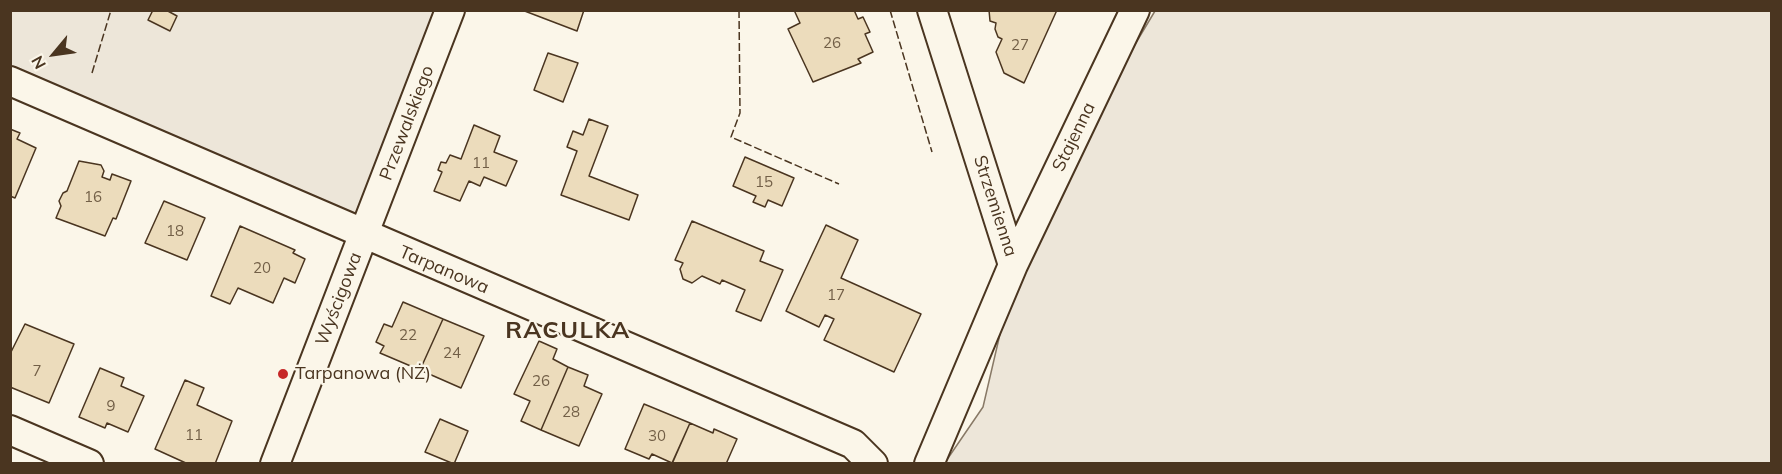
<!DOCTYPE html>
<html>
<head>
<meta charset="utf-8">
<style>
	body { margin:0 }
	#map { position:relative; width:1782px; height:474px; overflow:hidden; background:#fbf6e9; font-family:Mulish,sans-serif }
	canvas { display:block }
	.frame { position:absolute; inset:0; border:12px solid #4a3520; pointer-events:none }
	.north { position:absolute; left:24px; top:24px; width:60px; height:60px; -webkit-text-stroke:4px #fbf6e9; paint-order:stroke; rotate:241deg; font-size:16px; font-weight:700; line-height:24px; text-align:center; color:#4a3520 }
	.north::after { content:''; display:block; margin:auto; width:21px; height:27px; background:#4a3520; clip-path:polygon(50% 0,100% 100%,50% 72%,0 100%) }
</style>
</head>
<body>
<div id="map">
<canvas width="1782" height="474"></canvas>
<div class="frame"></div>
<div class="north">N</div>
</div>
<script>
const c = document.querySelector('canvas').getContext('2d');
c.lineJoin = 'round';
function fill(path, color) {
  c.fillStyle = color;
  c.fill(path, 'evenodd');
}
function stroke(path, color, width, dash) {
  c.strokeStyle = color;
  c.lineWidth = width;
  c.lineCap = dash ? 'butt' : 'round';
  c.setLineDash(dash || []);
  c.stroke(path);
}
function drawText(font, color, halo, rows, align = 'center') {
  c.font = font + ' Mulish,sans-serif';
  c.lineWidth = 4.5;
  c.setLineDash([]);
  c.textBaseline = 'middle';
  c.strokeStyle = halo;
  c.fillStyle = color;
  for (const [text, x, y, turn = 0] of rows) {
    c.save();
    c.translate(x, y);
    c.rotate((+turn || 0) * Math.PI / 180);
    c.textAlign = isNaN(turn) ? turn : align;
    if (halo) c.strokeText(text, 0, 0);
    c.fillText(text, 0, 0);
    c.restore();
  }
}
const green = new Path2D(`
	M 10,11 L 457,11 L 374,234 L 11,79 Z
	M 1155,11 L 1771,11 L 1771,463 L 944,464 L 983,407 L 1000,334 L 1004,288 L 1098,106 Z`);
const building = new Path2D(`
	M 153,10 L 166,10 L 177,16 L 170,31 L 148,20 Z
	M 522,10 L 584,10 L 577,31 Z
	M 794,10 L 854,10 L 858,19 L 863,17 L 870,32 L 865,34 L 873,52 L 858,59 L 861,63 L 813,82 L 788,29 L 800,23 Z
	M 989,10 L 1057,10 L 1024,83 L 1004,73 L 996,52 L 1002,39 L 998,37 L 995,29 L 996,23 L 990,21 Z
	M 548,53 L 578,63 L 563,102 L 534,90 Z
	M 589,119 L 608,126 L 589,176 L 638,195 L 629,220 L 561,195 L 577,151 L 567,147 L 573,131 L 583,135 Z
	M 474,125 L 500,136 L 494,152 L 517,161 L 506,186 L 484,177 L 480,186 L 469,181 L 460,201 L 434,191 L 442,172 L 438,170 L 441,162 L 446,163 L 450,155 L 461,159 Z
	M 10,129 L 20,133 L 17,139 L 36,148 L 15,198 L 10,196 Z
	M 745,157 L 794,178 L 782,206 L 768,200 L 765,207 L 753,202 L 756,196 L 733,186 Z
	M 79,161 L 101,165 L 104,171 L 102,177 L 110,180 L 112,174 L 131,181 L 116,219 L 113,218 L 105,236 L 56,218 L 61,206 L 59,201 L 63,193 L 67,191 Z
	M 164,201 L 205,218 L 187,260 L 145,243 Z
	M 692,221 L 764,251 L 760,261 L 783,270 L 761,321 L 736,311 L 745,290 L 722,280 L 720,284 L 702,276 L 692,283 L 683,279 L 680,269 L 683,263 L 675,260 Z
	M 826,225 L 858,240 L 841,278 L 921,314 L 894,372 L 824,340 L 834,319 L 825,315 L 819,327 L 786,311 Z
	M 240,226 L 295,250 L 293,253 L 305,259 L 295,283 L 284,278 L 273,303 L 238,288 L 230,304 L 211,296 Z
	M 403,302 L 443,319 L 420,370 L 380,353 L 384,346 L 376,342 L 384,324 L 392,327 Z
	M 443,319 L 484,336 L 461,388 L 420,370 Z
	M 25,324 L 74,344 L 49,403 L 10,387 L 10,354 Z
	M 539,341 L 557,349 L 553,359 L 568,367 L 541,430 L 521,421 L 530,401 L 514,394 Z
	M 568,367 L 588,375 L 584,386 L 602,394 L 579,446 L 541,430 Z
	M 100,368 L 124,378 L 121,386 L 144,396 L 128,432 L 107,423 L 105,428 L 79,417 Z
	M 185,380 L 204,388 L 197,405 L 232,421 L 215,464 L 188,464 L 155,449 Z
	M 644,404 L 690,423 L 672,463 L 652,454 L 649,459 L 625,449 Z
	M 440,419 L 468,431 L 454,464 L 425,452 Z
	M 690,423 L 713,433 L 714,429 L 737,439 L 726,464 L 672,464 Z`);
const street = new Path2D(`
	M 932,10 L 1013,265
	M 10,81 L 853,444 L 873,464
	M 10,430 L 89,464
	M 275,464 L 450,10
	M 929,464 L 1013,265 L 1135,10`);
const fence = new Path2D(`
	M 739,10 L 740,113 L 731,137 L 839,184
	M 890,10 L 932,152
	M 92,73 L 111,10`);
const markers = [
	[283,374,6,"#c62828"]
];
const numberNames = [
	["26",832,43],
	["27",1020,45],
	["11",481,163],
	["15",764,182],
	["16",93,197],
	["18",175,231],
	["20",262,268],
	["17",836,295],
	["22",408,335],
	["24",452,353],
	["7",37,371],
	["26",541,381],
	["9",111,406],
	["28",571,412],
	["11",194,435],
	["30",657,436]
];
const streetNames = [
	["Przewalskiego",407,123,-69],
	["Stajenna",1074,137,-64],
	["Strzemienna",995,206,72],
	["Tarpanowa",444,270,23],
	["Wyścigowa",339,299,-69]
];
const poiNames = [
	["Tarpanowa (NŻ)",295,374]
];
const districtNames = [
	["RACULKA",568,331]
];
fill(green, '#ede6d9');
stroke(green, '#887966', 1.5);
fill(building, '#ecdcbc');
stroke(building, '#4a3520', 1.5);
stroke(street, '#4a3520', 32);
stroke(street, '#fbf6e9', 28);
stroke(fence, '#4a3520', 1.5, [8, 3]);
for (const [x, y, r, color] of markers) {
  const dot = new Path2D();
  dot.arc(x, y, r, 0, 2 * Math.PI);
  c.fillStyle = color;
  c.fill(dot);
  stroke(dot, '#fbf6e9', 2);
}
drawText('15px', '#725f47', null, numberNames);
drawText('18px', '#4a3520', '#fbf6e9', streetNames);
drawText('18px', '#4a3520', '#fbf6e9', poiNames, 'left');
c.letterSpacing = '1.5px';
drawText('bold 24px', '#4a3520', '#fbf6e9', districtNames);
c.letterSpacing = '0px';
</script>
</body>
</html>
